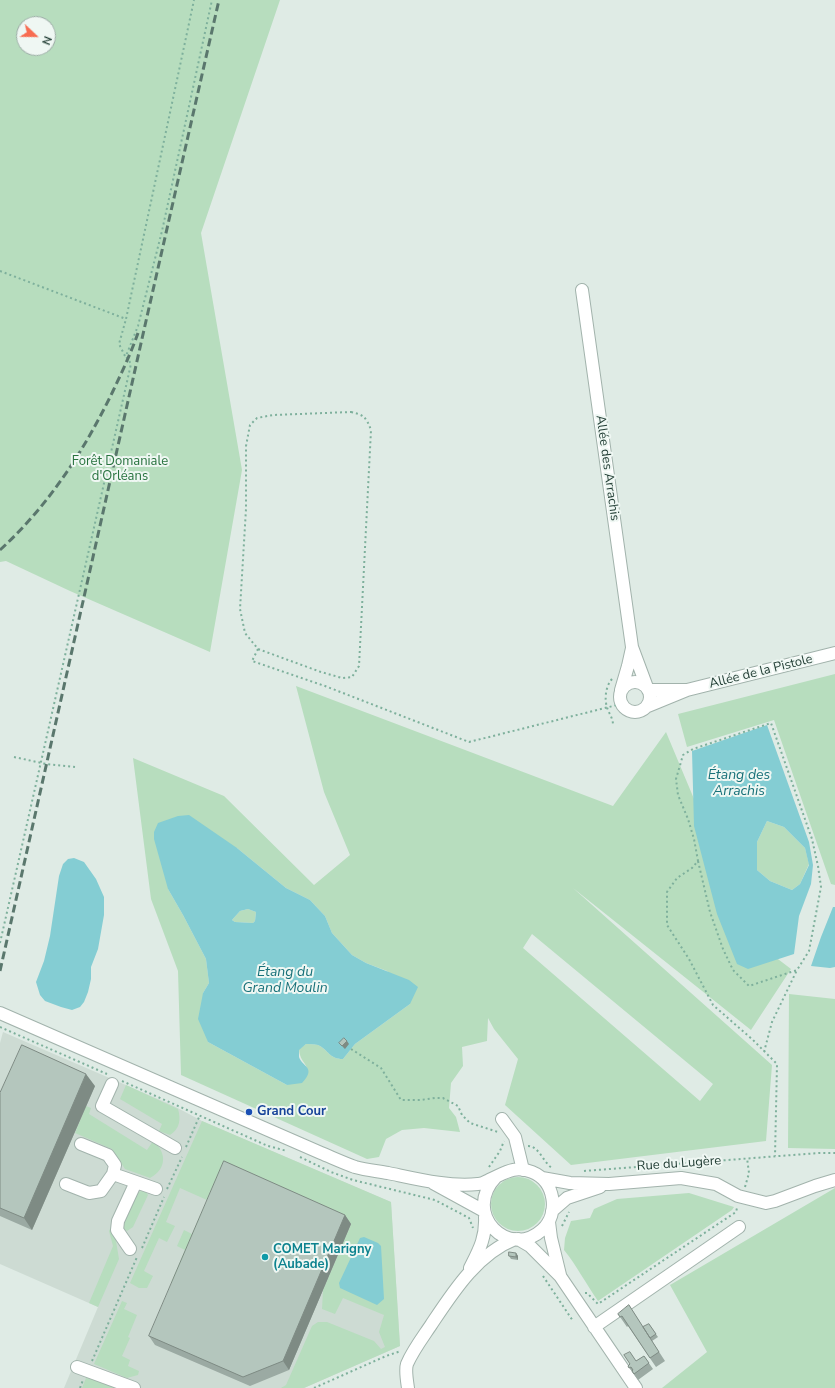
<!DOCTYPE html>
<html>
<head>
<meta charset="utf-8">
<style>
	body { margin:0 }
	#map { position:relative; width:835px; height:1388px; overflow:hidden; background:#dfebe5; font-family:"Nunito Sans",sans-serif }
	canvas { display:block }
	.north { position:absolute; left:16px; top:16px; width:40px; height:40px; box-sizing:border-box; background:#eff7f3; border:1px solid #9caca6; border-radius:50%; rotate:112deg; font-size:11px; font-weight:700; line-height:16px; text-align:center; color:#1f3b32 }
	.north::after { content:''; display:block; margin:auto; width:14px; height:18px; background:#f76c51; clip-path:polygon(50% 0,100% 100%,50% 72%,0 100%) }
</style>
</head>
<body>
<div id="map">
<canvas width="835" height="1388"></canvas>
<div class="north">N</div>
</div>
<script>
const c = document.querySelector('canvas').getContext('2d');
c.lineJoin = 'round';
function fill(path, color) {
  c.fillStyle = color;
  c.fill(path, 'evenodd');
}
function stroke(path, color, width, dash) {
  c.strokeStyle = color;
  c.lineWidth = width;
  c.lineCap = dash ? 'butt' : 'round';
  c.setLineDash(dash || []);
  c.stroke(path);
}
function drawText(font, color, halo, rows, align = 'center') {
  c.font = font + ' "Nunito Sans",sans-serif';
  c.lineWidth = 4;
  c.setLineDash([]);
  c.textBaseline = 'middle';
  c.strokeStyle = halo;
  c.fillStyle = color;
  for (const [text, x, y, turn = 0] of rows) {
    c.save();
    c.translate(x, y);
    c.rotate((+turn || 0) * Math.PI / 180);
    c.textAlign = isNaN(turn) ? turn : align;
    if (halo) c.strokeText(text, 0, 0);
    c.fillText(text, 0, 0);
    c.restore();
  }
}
const built = new Path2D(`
	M 3,1032 L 172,1105 L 202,1121 L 391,1202 L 400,1346 L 304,1388 L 64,1388 L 98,1307 L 0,1264 L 0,1043 Z`);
const green = new Path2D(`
	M 0,0 L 280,0 L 201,233 L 242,470 L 210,652 L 70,591 L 6,561 L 0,562 ZM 24,24 L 48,24 L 48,48 L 24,48 Z
	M 835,674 L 835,885 L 831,884 L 774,720 L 687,747 L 678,714 Z
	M 296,686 L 613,806 L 666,732 L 753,940 L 791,969 L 751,1030 L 573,888 L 772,1065 L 766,1141 L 571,1165 L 505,1105 L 518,1059 L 494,1029 L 488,1018 L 487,1041 L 462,1047 L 463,1066 L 451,1083 L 449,1108 L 456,1117 L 460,1132 L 424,1128 L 402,1130 L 386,1139 L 379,1157 L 367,1159 L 181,1075 L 178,971 L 151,899 L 133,758 L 224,796 L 314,885 L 350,855 L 324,792 ZM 237,848 L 286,888 L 310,900 L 325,916 L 332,933 L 352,955 L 366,963 L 387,971 L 410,1004 L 355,1044 L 343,1059 C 329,1059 329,1050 318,1045 C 315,1044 310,1044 306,1044 L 299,1049 C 300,1062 306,1061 308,1072 L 287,1085 L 208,1042 L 203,993 L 209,983 L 206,959 L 183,915 L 168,889 ZM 532,934 L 713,1084 L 700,1101 L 523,948 Z
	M 767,821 L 784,827 L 805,848 L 809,864 L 800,884 L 792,890 L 770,881 L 757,870 L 757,842 Z
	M 248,909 L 256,912 L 255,921 L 253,923 L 235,922 L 232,920 L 240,911 Z
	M 789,994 L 835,999 L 835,1149 L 788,1148 Z
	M 126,1085 L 178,1109 C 181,1119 180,1129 170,1135 L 159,1131 L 162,1124 L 120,1099 Z
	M 86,1106 L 91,1108 L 89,1114 L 147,1150 L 153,1141 C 167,1152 167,1169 150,1178 L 125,1169 L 112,1149 L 75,1133 Z
	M 202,1121 L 391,1202 L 400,1346 L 304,1388 L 281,1388 L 286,1385 L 312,1326 L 318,1322 L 327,1322 L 374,1341 L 381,1349 L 385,1347 L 379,1332 L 384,1315 L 343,1298 L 335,1314 L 322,1309 L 323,1290 L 351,1224 L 223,1167 L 207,1200 L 180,1188 L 166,1222 L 175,1226 L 167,1242 L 159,1238 L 144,1271 L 153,1276 L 147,1288 L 139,1288 L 130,1283 Z
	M491 1204a27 27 0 1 1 54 0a27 27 0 1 1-54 0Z
	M 835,1188 L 835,1388 L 662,1388 L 707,1352 L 670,1285 Z
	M 141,1191 L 146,1192 L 148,1195 L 133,1227 L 127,1231 L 124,1229 L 123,1224 L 138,1193 Z
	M 689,1193 L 734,1207 L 732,1210 L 598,1301 C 586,1284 577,1266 564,1250 L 565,1238 L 571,1221 L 590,1218 L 594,1209 L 617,1199 Z
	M 206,1203 L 210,1204 L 175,1285 L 171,1283 L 185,1250 L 177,1246 L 184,1230 L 192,1234 Z
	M 113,1223 L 119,1259 L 98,1307 L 89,1303 L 113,1246 L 109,1231 Z
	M 122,1301 L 127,1303 L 124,1309 L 137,1315 L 128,1337 L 130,1338 L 122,1356 L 130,1360 L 128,1366 L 139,1371 L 138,1375 L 127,1378 L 94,1364 Z
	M 86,1378 L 94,1379 L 114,1388 L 82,1388 Z`);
const water = new Path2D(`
	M 767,725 L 809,842 L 813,865 L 811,884 L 799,916 L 794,954 L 748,969 L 737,964 L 717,914 L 694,826 L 692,751 ZM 767,821 L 784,827 L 805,848 L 809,865 L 800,884 L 792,890 L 770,881 L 757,870 L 757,842 Z
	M 189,815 L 237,848 L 286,888 L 310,900 L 325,916 L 332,933 L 352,955 L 366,963 L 409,980 L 418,987 L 410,1004 L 355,1044 L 343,1059 C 329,1059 329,1050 318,1045 C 314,1044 310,1044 306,1044 L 299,1050 C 299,1052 299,1054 299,1057 C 302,1067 317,1067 302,1083 L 287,1085 L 208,1042 L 198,1019 L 203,993 L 209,983 L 206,959 L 183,915 L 168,889 L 154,839 L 154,832 L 158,823 L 178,816 ZM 248,909 L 256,912 L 255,921 L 253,923 L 235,922 L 232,920 L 240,911 Z
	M 74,858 L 84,862 L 96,879 L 104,897 L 104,915 L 98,949 L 91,967 L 91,979 L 88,992 L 84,1002 L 80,1007 L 72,1010 L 61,1007 L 45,1001 L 40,995 L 36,982 L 44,961 L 50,936 L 59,876 L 63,864 L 68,859 Z
	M 833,907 L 835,907 L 835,967 L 830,968 L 811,966 L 821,937 Z
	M 364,1237 L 378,1243 L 381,1246 L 384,1299 L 377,1305 L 340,1288 L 339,1283 L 360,1238 Z`);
const path = new Path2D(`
	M 0,271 L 126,319 L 194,0
	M 125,356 L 119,344 L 126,319
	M 351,412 C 364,415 366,417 371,430 L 359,666 L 352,677 L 342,678 L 321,672 L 258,649 L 245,633 L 240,609 L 246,509 L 246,446 L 250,425 L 257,418 L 273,415 Z
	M 258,649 L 252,661 L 325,686 L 469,742 L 621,704
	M 612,679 C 605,687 604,701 608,710 C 610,715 613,719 613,725
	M 14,757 L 46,764 L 75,767
	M 698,861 L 710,912 L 723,949 L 733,970 L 749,986 L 797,970 L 809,951 L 821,887 L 818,866 L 812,839 L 771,723 L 693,749 L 683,755 L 676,779 L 678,795 L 688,819 L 694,839 L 698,861 L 692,868 L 677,878 L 667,892 L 667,925 L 689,959 L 713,1005 L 753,1040 L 777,1064 L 775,1156
	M 0,943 L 131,364 L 126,356 L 138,326 L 162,231 L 212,0
	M 0,1027 L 107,1074
	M 351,1049 L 381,1068 L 401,1100 L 420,1100 L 435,1098 L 443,1098 L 458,1106 L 462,1115 L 470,1123 L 498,1132
	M 764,1052 L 772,1022 L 797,970
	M 122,1081 L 268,1146 L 287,1151
	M 528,1146 C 539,1146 543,1162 552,1168
	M 186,1147 L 200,1115
	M 300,1157 L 331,1172 L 353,1180 L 435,1200 L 469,1218 L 473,1228
	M 489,1167 L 500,1151 L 504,1141
	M 584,1171 L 819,1153 L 835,1153
	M 745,1187 L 749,1173 L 747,1158
	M 167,1189 L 182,1157
	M 562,1226 L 569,1212
	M 142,1248 L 164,1197
	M 543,1276 L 573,1321
	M 585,1293 L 587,1293 L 598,1304 L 736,1212 L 737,1208
	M 92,1361 L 137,1257
	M 80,1388 L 83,1380
	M 314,1388 L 386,1356 L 401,1351`);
const minor = new Path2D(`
	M 582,290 L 632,647 L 648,690 L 687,690
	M620 697a15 15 0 1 1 30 0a15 15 0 1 1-30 0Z
	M 621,690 L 628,666 L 632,648
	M 648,706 L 687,690 L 835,653
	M 0,1013 L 321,1153 C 333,1158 344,1163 355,1167 C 366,1170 377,1171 388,1173 C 417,1179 448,1187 478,1184 C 482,1184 485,1182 489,1180 C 505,1173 514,1165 532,1172 C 555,1181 560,1214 542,1230 C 509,1260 461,1214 496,1177
	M 112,1084 L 102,1106 L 175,1148
	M 502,1119 L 515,1137 L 523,1170
	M 81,1144 L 108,1155 L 115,1165 L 113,1174 L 156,1189
	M 542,1178 L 570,1183 L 609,1184 L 681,1178 L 716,1184 L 738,1196 L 766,1203 L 775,1201 L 815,1186 L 835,1180
	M 433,1183 L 484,1211
	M 66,1184 L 89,1193 L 101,1191 L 113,1174
	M 552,1211 L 567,1198 L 600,1187
	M 549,1222 L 551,1238 L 560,1275
	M 518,1239 L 530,1246 L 560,1276 L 636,1388
	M 130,1249 L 117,1230 L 118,1221 L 136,1182
	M 470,1268 C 479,1250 486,1238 485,1217
	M 594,1327 L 739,1227
	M 77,1367 L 134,1388
	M 408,1388 C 407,1381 405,1370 407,1364 C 413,1350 423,1337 431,1325 C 453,1292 477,1254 515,1239`);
const rail = new Path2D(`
	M 0,550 C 49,505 84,451 113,391 C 122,372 131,353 138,333
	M 0,971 L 146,321 L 219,0`);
const wall = new Path2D(`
	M 95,1086 L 32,1230 L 0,1216 L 0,1093 Z
	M 345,1215 L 351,1224 L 289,1370 L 250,1386 L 155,1345 L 149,1336 Z
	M 516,1253 L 518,1256 L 518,1260 L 511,1259 L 509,1256 Z
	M 629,1305 L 643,1327 L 649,1324 L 658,1337 L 652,1341 L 665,1361 L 656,1367 L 628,1326 L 627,1327 L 618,1314 Z
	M 644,1356 L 653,1369 L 638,1380 L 628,1366 Z`);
const shadedWall = new Path2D(`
	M 347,1041 L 349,1044 L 345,1049 L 342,1046 Z
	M 86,1074 L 95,1086 L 32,1230 L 24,1218 Z
	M 345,1215 L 351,1224 L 289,1370 L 283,1361 Z
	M 516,1253 L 518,1256 L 518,1260 L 516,1257 Z`);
const building = new Path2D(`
	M 344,1038 L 347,1041 L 342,1046 L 339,1043 Z
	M 22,1045 L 86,1074 L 24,1218 L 0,1208 L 0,1093 Z
	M 224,1161 L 345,1215 L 283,1361 L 243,1377 L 149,1336 Z
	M 509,1252 L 516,1253 L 516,1257 L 509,1256 Z
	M 629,1305 L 659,1352 L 650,1358 L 622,1316 L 620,1317 L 618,1314 Z
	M 649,1324 L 656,1334 L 650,1338 L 643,1327 Z
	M 630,1352 L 636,1361 L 644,1356 L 649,1363 L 634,1374 L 632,1371 L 633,1370 L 631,1367 L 629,1368 L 628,1366 L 630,1364 L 624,1355 Z`);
const markers = [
	[249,1112,4,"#1a4fb4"],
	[265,1257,4,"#0f9aa8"]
];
const parkNames = [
	["Forêt Domaniale",120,462],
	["d'Orléans",120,477]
];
const streetNames = [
	["Allée des Arrachis",607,468,82],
	["Allée de la Pistole",761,672,-14],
	["Rue du Lugère",679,1164,-4]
];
const transitNames = [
	["Grand Cour",257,1112]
];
const cultureNames = [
	["COMET Marigny",273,1250],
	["(Aubade)",273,1265]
];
const waterNames = [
	["Étang des",739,776],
	["Arrachis",739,792],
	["Étang du",285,973],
	["Grand Moulin",285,989]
];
fill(built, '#cddbd3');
fill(green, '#b7ddbe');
fill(water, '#84cdd3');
stroke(minor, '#a2b3ac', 14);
stroke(path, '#7eb09c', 2, [2, 3]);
stroke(minor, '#fff', 12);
stroke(rail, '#5a776d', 3, [8, 4]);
fill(wall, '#9baaa3');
fill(shadedWall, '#7e8b84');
fill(building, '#b4c6bd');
stroke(building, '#7e8b84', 1);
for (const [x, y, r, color] of markers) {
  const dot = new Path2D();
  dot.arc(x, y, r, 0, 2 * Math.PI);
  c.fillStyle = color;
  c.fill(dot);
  stroke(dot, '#eff7f3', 1.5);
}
drawText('13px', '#28733f', '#eff7f3', parkNames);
drawText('13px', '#1f3b32', '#eff7f3', streetNames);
drawText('bold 13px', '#164399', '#eff7f3', transitNames, 'left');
drawText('bold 13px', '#0d838f', '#eff7f3', cultureNames, 'left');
drawText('italic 14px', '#187179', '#eff7f3', waterNames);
</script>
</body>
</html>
